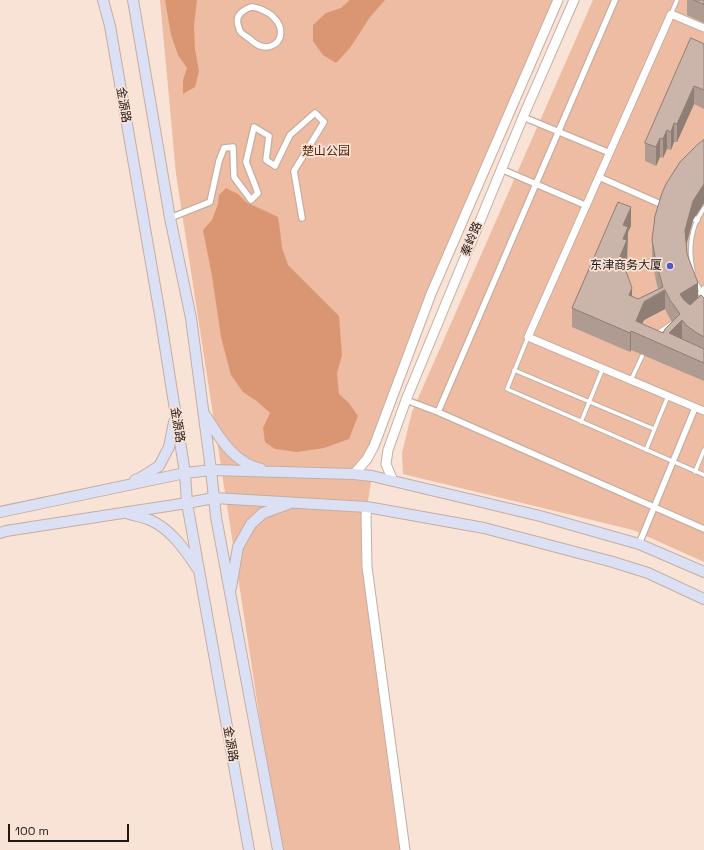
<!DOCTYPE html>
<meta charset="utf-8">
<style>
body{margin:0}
#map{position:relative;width:704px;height:850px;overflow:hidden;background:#f9e2d6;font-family:"Space Grotesk",sans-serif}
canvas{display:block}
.scale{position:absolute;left:8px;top:824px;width:121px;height:18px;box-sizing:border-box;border:2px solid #221915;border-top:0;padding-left:5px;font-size:12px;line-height:14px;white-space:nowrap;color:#221915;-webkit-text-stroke:3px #f9e2d6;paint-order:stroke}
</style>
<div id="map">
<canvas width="704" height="850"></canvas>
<div class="scale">100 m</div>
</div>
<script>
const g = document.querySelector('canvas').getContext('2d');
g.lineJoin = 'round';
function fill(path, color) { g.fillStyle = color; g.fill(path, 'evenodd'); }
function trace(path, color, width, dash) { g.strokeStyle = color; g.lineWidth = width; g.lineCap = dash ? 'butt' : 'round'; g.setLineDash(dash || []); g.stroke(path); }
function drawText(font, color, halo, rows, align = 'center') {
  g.font = font + ' "Space Grotesk","Noto Sans SC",sans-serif'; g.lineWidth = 3.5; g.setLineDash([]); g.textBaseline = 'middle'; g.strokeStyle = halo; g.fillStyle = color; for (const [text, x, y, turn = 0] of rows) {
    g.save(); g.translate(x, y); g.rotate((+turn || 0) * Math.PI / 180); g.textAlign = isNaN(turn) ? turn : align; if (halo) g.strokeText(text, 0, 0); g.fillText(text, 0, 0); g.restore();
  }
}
fill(new Path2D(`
 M160 0H558L431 294 374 446 354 474 372 476 367 507V567L405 850H280L176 174Z
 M593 0H704V562L633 530 403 474 402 453 412 412Z`), '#eebca2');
fill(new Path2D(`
 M165 0H197L194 25 195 49 199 71 195 87 183 94V80L187 68 178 55 171 35Z
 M350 0H385L370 17 350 48 336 63 323 55 313 41V25L326 13 341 8Z
 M226 188 238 194 246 202 278 217 280 230 282 248 288 265 339 316 342 355 337 373 339 394 349 403 358 416 349 439 324 448 297 452 275 449 265 442 263 428 270 413 258 402 243 392 231 375 221 337 212 276 203 230 212 220 218 204 219 195Z`), '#da9672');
const service = new Path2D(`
 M671 14 677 0
 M693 271C689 255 690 235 697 220 699 216 702 212 704 208
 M697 284 704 297
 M656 334 674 322
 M528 337 507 389 704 475
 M514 370 654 429
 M631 380 644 352
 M581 422 603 368
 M646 450 668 396
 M695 472 704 450`);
const pedestrian = new Path2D(`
 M251 7C258 7 271 13 275 19 282 26 283 38 275 44 272 46 269 47 266 47 260 47 254 43 250 39 247 37 242 34 240 31 239 29 239 27 238 25 235 15 243 10 251 7Z
 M523 117 610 153
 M501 169 587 206
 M599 177 665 206
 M688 215 697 220
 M170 218 210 202 219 161 224 148 233 147 234 177 251 200 258 193 246 162 254 127 269 136 266 160 275 166 290 135 315 113 324 122 294 171 302 218
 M701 293 704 289
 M406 400 438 412 704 529
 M438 412C497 275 557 138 615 0
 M639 544 695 408`);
const minor = new Path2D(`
 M704 28 671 14 528 337 704 411`);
const tertiary = new Path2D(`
 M354 474 367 459 374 446 431 294 558 0
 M393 481 386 464 388 450 406 400 523 117 574 0
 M367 507 366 516 367 567 405 850`);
const secondary = new Path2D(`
 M103 0 110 26 160 315 185 473 187 503 249 850
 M133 0 170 218 191 318 211 470 216 517 278 850
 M205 415C217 433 227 452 246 463 250 466 256 467 261 469
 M135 480 140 478 159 466 169 447 174 422
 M0 512 185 473 211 470 354 474 372 476 540 516 639 544 704 572
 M129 514C136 516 143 517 150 520 171 529 185 550 197 568
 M0 533 6 531 187 503 214 498 367 507 484 528 613 562 648 573 704 599
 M231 588 238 547 251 524 263 513 288 504`);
trace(service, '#c4aea2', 5.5);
trace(pedestrian, '#c4aea2', 8);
trace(minor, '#c4aea2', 9);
trace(tertiary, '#c4aea2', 11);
trace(secondary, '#c4aea2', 12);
trace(service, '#fff', 3.5);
trace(pedestrian, '#fff', 5.5);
trace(minor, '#fff', 7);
trace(tertiary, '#fff', 9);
trace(secondary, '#dce0f4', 10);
fill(new Path2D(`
 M687 0H704V23L687 15Z
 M704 44V109L694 104 677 142H674L671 150 667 149 663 158 660 157 656 166 645 161V143Z
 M704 140V203L693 220 686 246 687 254 698 297 704 298V381L631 350 630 352 572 327V308L631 226 628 232 627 259 623 269 632 297 638 299 658 289 656 281 652 258V240ZM665 309 670 319 672 322 663 333 642 324 644 320Z`), '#af9b91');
fill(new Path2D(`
 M694 86V104L677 142V124Z
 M674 123V142L671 150V132Z
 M667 130V149L663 158V139Z
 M660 138V157L656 166V147Z
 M704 184V203L693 220 685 249V230L693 201Z
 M631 207V226L628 232 627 259 616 285V266L623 225Z
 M698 283V302L680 313V294Z
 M632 288V307L629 295Z
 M665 290V309L644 320 638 334 636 321 644 302Z
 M682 320V339L672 349 669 333Z
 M631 331V350L630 352V333Z`), '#8e7e76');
const building = new Path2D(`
 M694 0H704V4Z
 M691 38 704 44V90L694 86 677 124 674 123 671 132 667 130 663 139 660 138 656 147 645 143Z
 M704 140V184L693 201 685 230 687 254 698 283 680 294 684 300 690 305 701 295 704 298V337L697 333 687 326 682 320 669 333 704 349V363L631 331 630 333 572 308 618 202 631 207 623 225 628 227 623 239 627 240 616 266 626 271 632 288 629 295 638 299 663 287 656 262 652 240 655 216 662 193 666 184 680 162 698 144ZM665 290 670 300 680 314 665 329 663 333 636 321 644 302Z`);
fill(building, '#cbb4a9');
trace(building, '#8e7e76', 1);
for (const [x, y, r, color] of [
 [670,266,4,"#5159d0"]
]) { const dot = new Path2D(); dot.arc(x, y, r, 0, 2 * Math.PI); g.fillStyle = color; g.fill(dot); trace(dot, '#f9e2d6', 1.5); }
drawText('12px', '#221915', '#f9e2d6', [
 ["金源路",123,105,80],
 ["秦岭路",472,239,-68],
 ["金源路",177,425,81],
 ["金源路",230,744,80]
]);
drawText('12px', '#502409', '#f9e2d6', [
 ["楚山公园",326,152]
]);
drawText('12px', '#221915', '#f9e2d6', [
 ["东津商务大厦",662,266]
], 'right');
</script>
